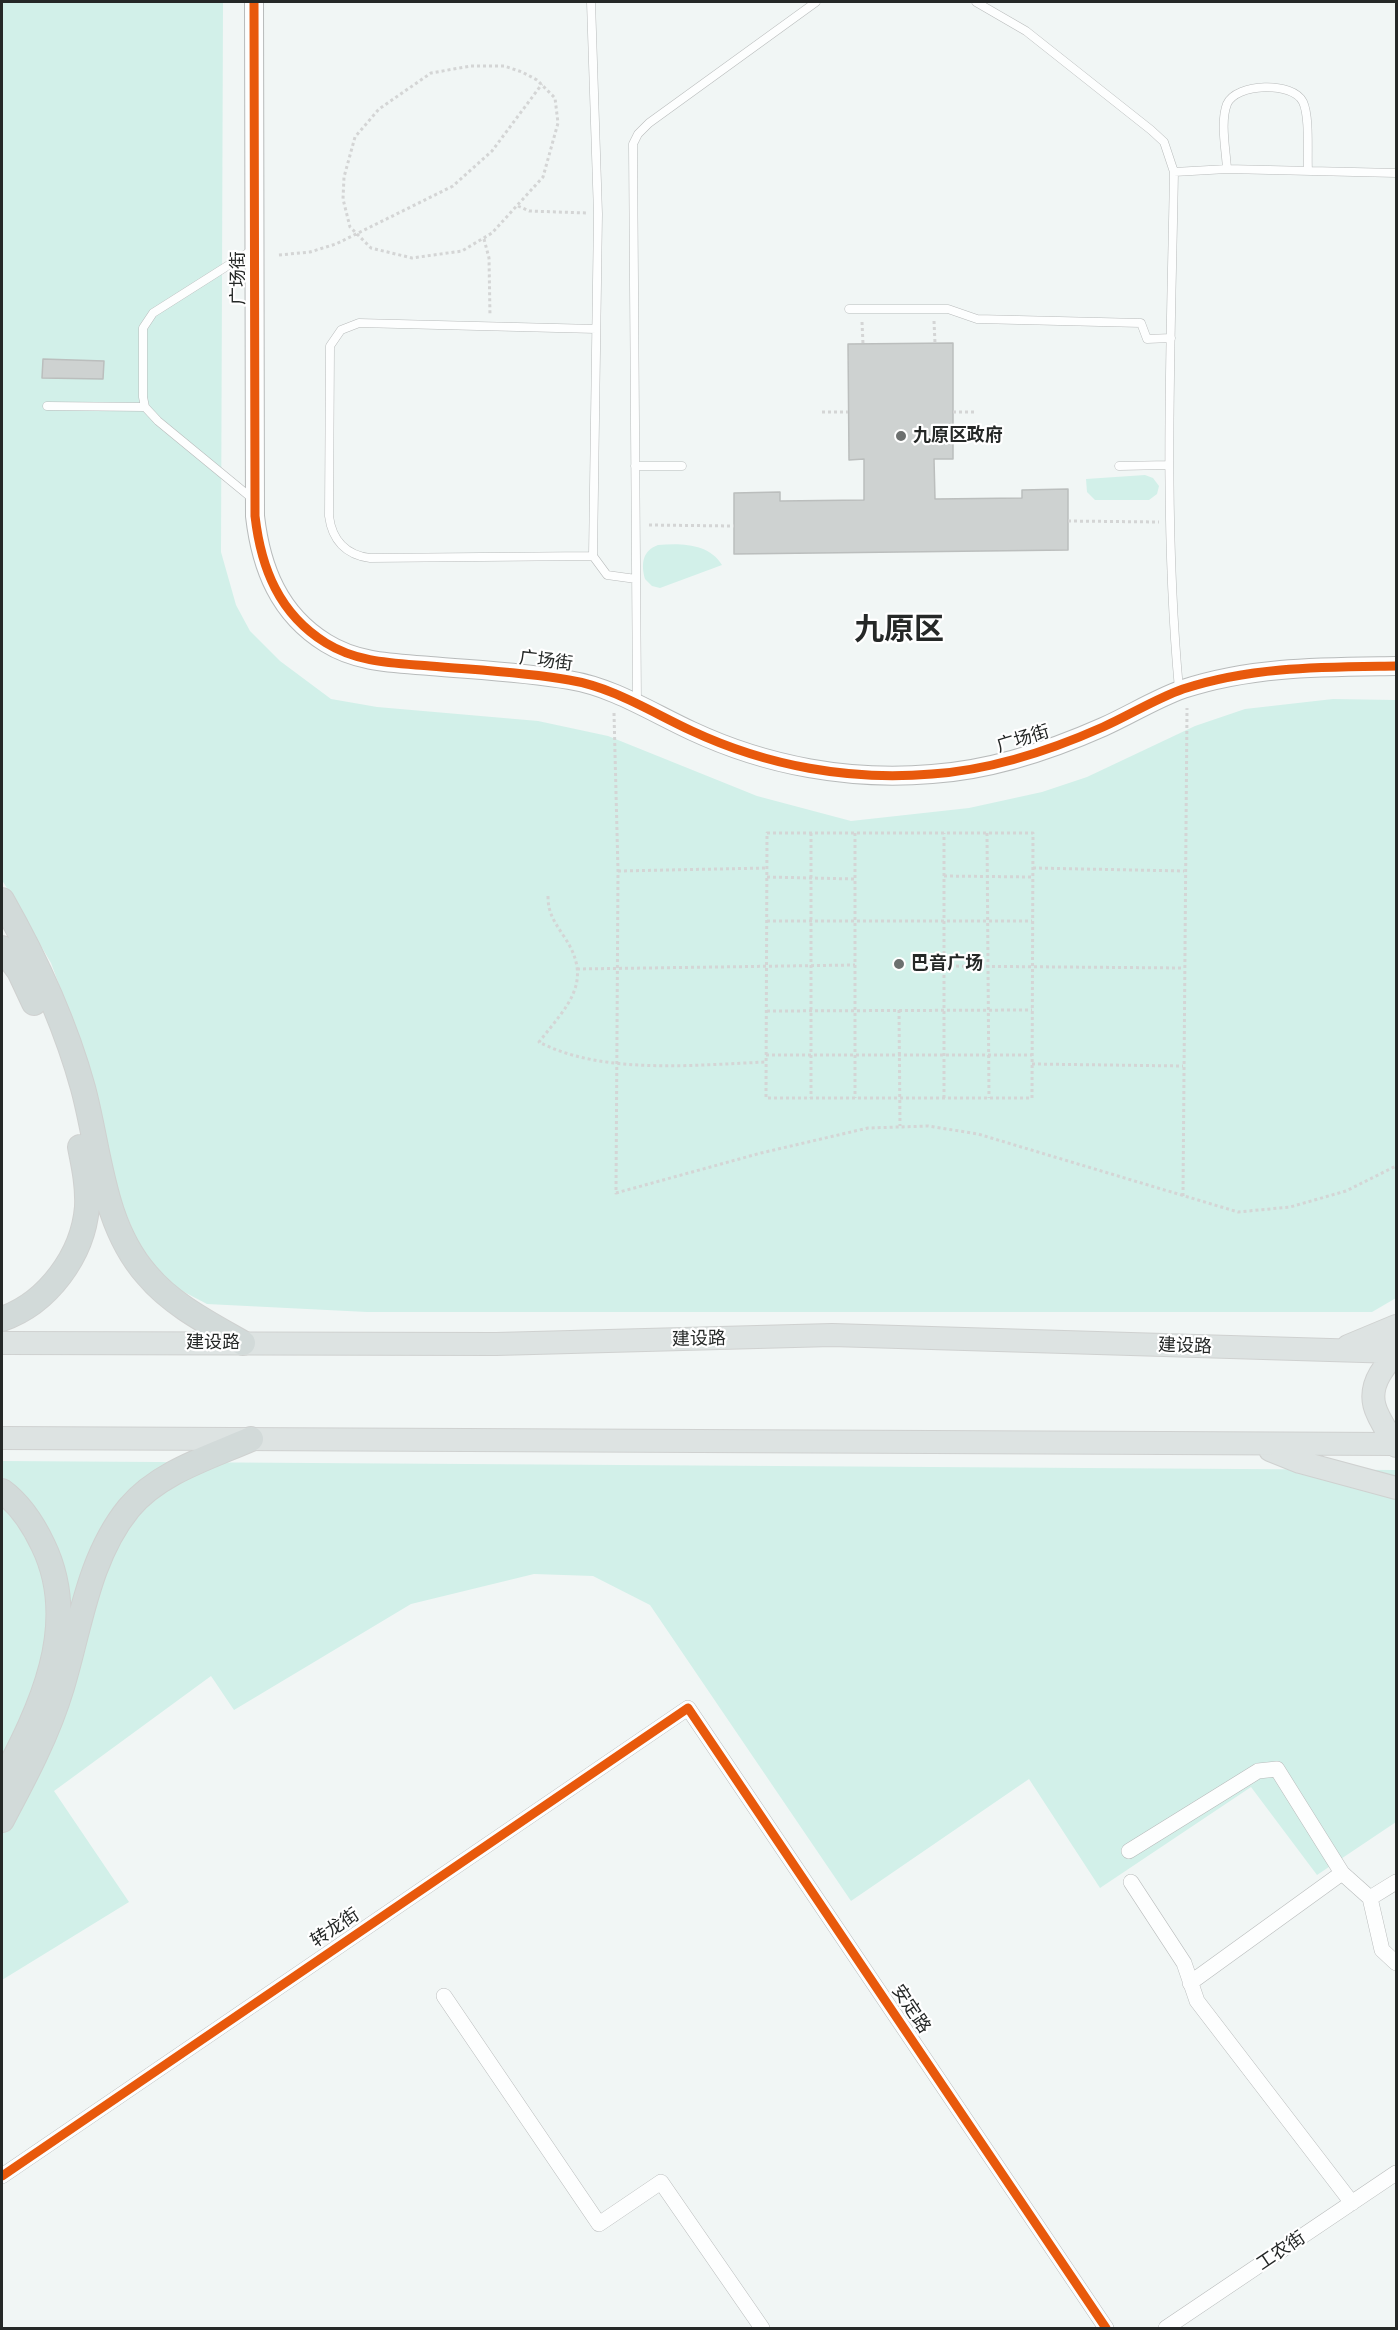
<!DOCTYPE html>
<meta charset="utf-8">
<style>
body{margin:0}
#map{position:relative;width:1398px;height:2330px;overflow:hidden;background:#f1f6f5;font-family:Raleway,sans-serif}
canvas{display:block}
.frame{position:absolute;inset:0;border:3px solid #252827;pointer-events:none}
</style>
<div id="map">
<canvas width="1398" height="2330"></canvas>
<div class="frame"></div>
</div>
<script>
const g = document.querySelector('canvas').getContext('2d');
g.lineJoin = 'round';
function fill(path, color) { g.fillStyle = color; g.fill(path, 'evenodd'); }
function trace(path, color, width, dash) { g.strokeStyle = color; g.lineWidth = width; g.lineCap = dash ? 'butt' : 'round'; g.setLineDash(dash || []); g.stroke(path); }
function drawText(font, color, halo, rows, align = 'center') {
  g.font = font + ' Raleway,"Noto Sans SC",sans-serif'; g.lineWidth = 4.5; g.setLineDash([]); g.textBaseline = 'middle'; g.strokeStyle = halo; g.fillStyle = color; for (const [text, x, y, turn = 0] of rows) {
    g.save(); g.translate(x, y); g.rotate((+turn || 0) * Math.PI / 180); g.textAlign = isNaN(turn) ? turn : align; if (halo) g.strokeText(text, 0, 0); g.fillText(text, 0, 0); g.restore();
  }
}
fill(new Path2D(`
 M2 2H223L221 552 236 605 250 631 280 661 331 699 377 707 538 721 608 736 757 796 851 821 969 808 1042 792 1087 777 1195 726 1245 709 1333 699 1396 700V1298L1372 1312H367L207 1304 167 1283 138 1242 120 1200 90 1069 51 963 2 880Z
 M1145 475 1153 478 1159 486 1157 494 1149 500H1095L1087 492 1086 479Z
 M658 545C680 543 709 543 722 565L660 588 652 586 645 579C641 564 642 551 658 545Z
 M2 1461 1396 1470V1822L1317 1875 1251 1787 1100 1888 1029 1779 851 1901 650 1605 593 1576 534 1574 411 1604 234 1710 211 1676 54 1791 129 1902 2 1980Z`), '#d2f0e9');
const building = new Path2D(`
 M953 343V459H934L935 499 1022 498V490L1068 489V550L734 554V493L780 492V501L864 500V459L849 460 848 344Z
 M43 359 104 361 103 379 42 378Z`);
fill(building, '#ced2d1');
trace(building, '#bbbebd', 1.5);
const service = new Path2D(`
 M591 2 598 214 593 556 607 575 636 579
 M976 2 1026 31 1151 130 1164 142 1174 172C1171 344 1163 517 1179 689
 M1227 169C1226 150 1220 122 1227 104 1236 83 1293 81 1303 102 1310 117 1307 153 1308 171
 M1174 172 1227 169 1396 173
 M254 249 153 313 143 328V397L145 407 158 421 254 500
 M849 309H948L977 319 1141 323 1147 339 1171 338
 M47 406 145 407
 M635 466H682
 M1119 466 1169 465
 M593 556 370 558C346 555 332 540 329 516L330 346 341 330 359 323 596 329
 M637 704 633 144 638 134 649 123 816 2`);
const minor = new Path2D(`
 M1129 1851 1258 1771 1277 1769 1342 1873 1370 1898 1382 1950 1396 1963
 M1131 1882 1184 1963 1197 2001 1352 2203
 M1370 1898 1396 1882
 M1190 1983 1342 1873
 M444 1996 599 2224 661 2182 762 2328
 M2 2176 688 1708 1106 2328
 M1166 2328 1396 2173`);
const tertiary = new Path2D(`
 M254 2 255 516C261 568 279 614 326 643 358 663 394 663 430 666 476 670 523 672 569 680 613 687 651 712 692 731 767 766 850 781 932 774 992 770 1049 751 1103 727 1130 715 1155 699 1183 689 1253 666 1324 667 1396 666`);
const primary = new Path2D(`
 M2 1343 496 1344 832 1335 1396 1352
 M1396 1345C1394 1356 1386 1364 1380 1374 1363 1403 1382 1421 1396 1446
 M1348 1346 1396 1326
 M2 1438 1396 1444
 M1270 1450 1300 1462 1396 1488`);
const trunk = new Path2D(`
 M2 900C35 958 65 1023 83 1088 100 1151 102 1224 147 1275 172 1305 210 1324 243 1343
 M2 948 19 971 34 1003
 M2 1319C48 1303 83 1255 87 1207 88 1186 84 1167 80 1147
 M2 1491C21 1505 33 1524 43 1545 82 1625 40 1710 2 1782
 M2 1820C25 1777 48 1734 62 1687 80 1628 88 1558 129 1508 159 1472 210 1457 251 1439`);
trace(service, '#b8bbbb', 9);
trace(minor, '#b8bbbb', 16);
trace(tertiary, '#b8bbbb', 20);
trace(primary, '#cfd1d0', 24);
trace(trunk, '#cfd1d0', 26);
trace(new Path2D(`
 M471 66H504L522 72 537 80 555 98 558 123 543 177 492 233 462 251 412 258 371 248 350 227 343 199 344 177 355 137 379 109 431 73Z
 M518 206 529 211 587 213
 M484 239 489 258 490 316
 M279 255 310 252 336 244 453 186 492 151 542 84
 M934 321 935 343
 M862 322 863 344
 M822 412H848
 M953 412H976
 M1068 521 1159 522
 M649 525 734 526
 M614 713 618 871 616 1193 761 1153 868 1128 928 1126 978 1134 1238 1212 1290 1207 1346 1191 1396 1166
 M767 833H1033L1032 1098H766Z
 M811 833V1098
 M855 833V1098
 M987 833 989 1098
 M1033 868 1184 871
 M618 871 767 868
 M944 876 1032 877
 M767 877 855 879
 M548 896C548 913 554 921 563 935 595 981 568 1005 539 1042 602 1075 695 1065 766 1062
 M767 921H1032
 M944 966 1182 968
 M577 969 855 965
 M899 1010 900 1126
 M767 1011 1032 1010
 M766 1055H1032
 M1032 1064 1183 1066
 M944 1098V833
 M1183 1196 1187 708`), '#d4d5d5', 3, [3, 3]);
trace(service, '#fdfefe', 8);
trace(minor, '#fdfefe', 15);
trace(tertiary, '#fdfefe', 18);
trace(primary, '#dde3e2', 22);
trace(trunk, '#d2dad9', 24);
trace(new Path2D(`
 M254 2 255 516C261 568 279 614 326 643 358 663 394 663 430 666 476 670 523 672 569 680 613 687 651 712 692 731 767 766 850 781 932 774 992 770 1049 751 1103 727 1130 715 1155 699 1183 689 1253 666 1324 667 1396 666
 M2 2176 688 1708 1106 2328`), '#e8590c', 9);
for (const [x, y, r, color] of [
 [901,436,6,"#6c706f"],
 [899,964,6,"#6c706f"]
]) { const dot = new Path2D(); dot.arc(x, y, r, 0, 2 * Math.PI); g.fillStyle = color; g.fill(dot); trace(dot, '#fff', 2); }
drawText('18px', '#252827', '#fff', [
 ["广场街",239,278,-90],
 ["广场街",546,661,7],
 ["广场街",1023,739,-17],
 ["建设路",699,1339,-1],
 ["建设路",213,1343],
 ["建设路",1185,1346,2],
 ["转龙街",335,1928,-34],
 ["安定路",911,2009,56],
 ["工农街",1281,2251,-34]
]);
drawText('bold 18px', '#252827', '#fff', [
 ["九原区政府",913,436],
 ["巴音广场",911,964]
], 'left');
drawText('bold 30px', '#252827', '#fff', [
 ["九原区",899,630]
]);
</script>
